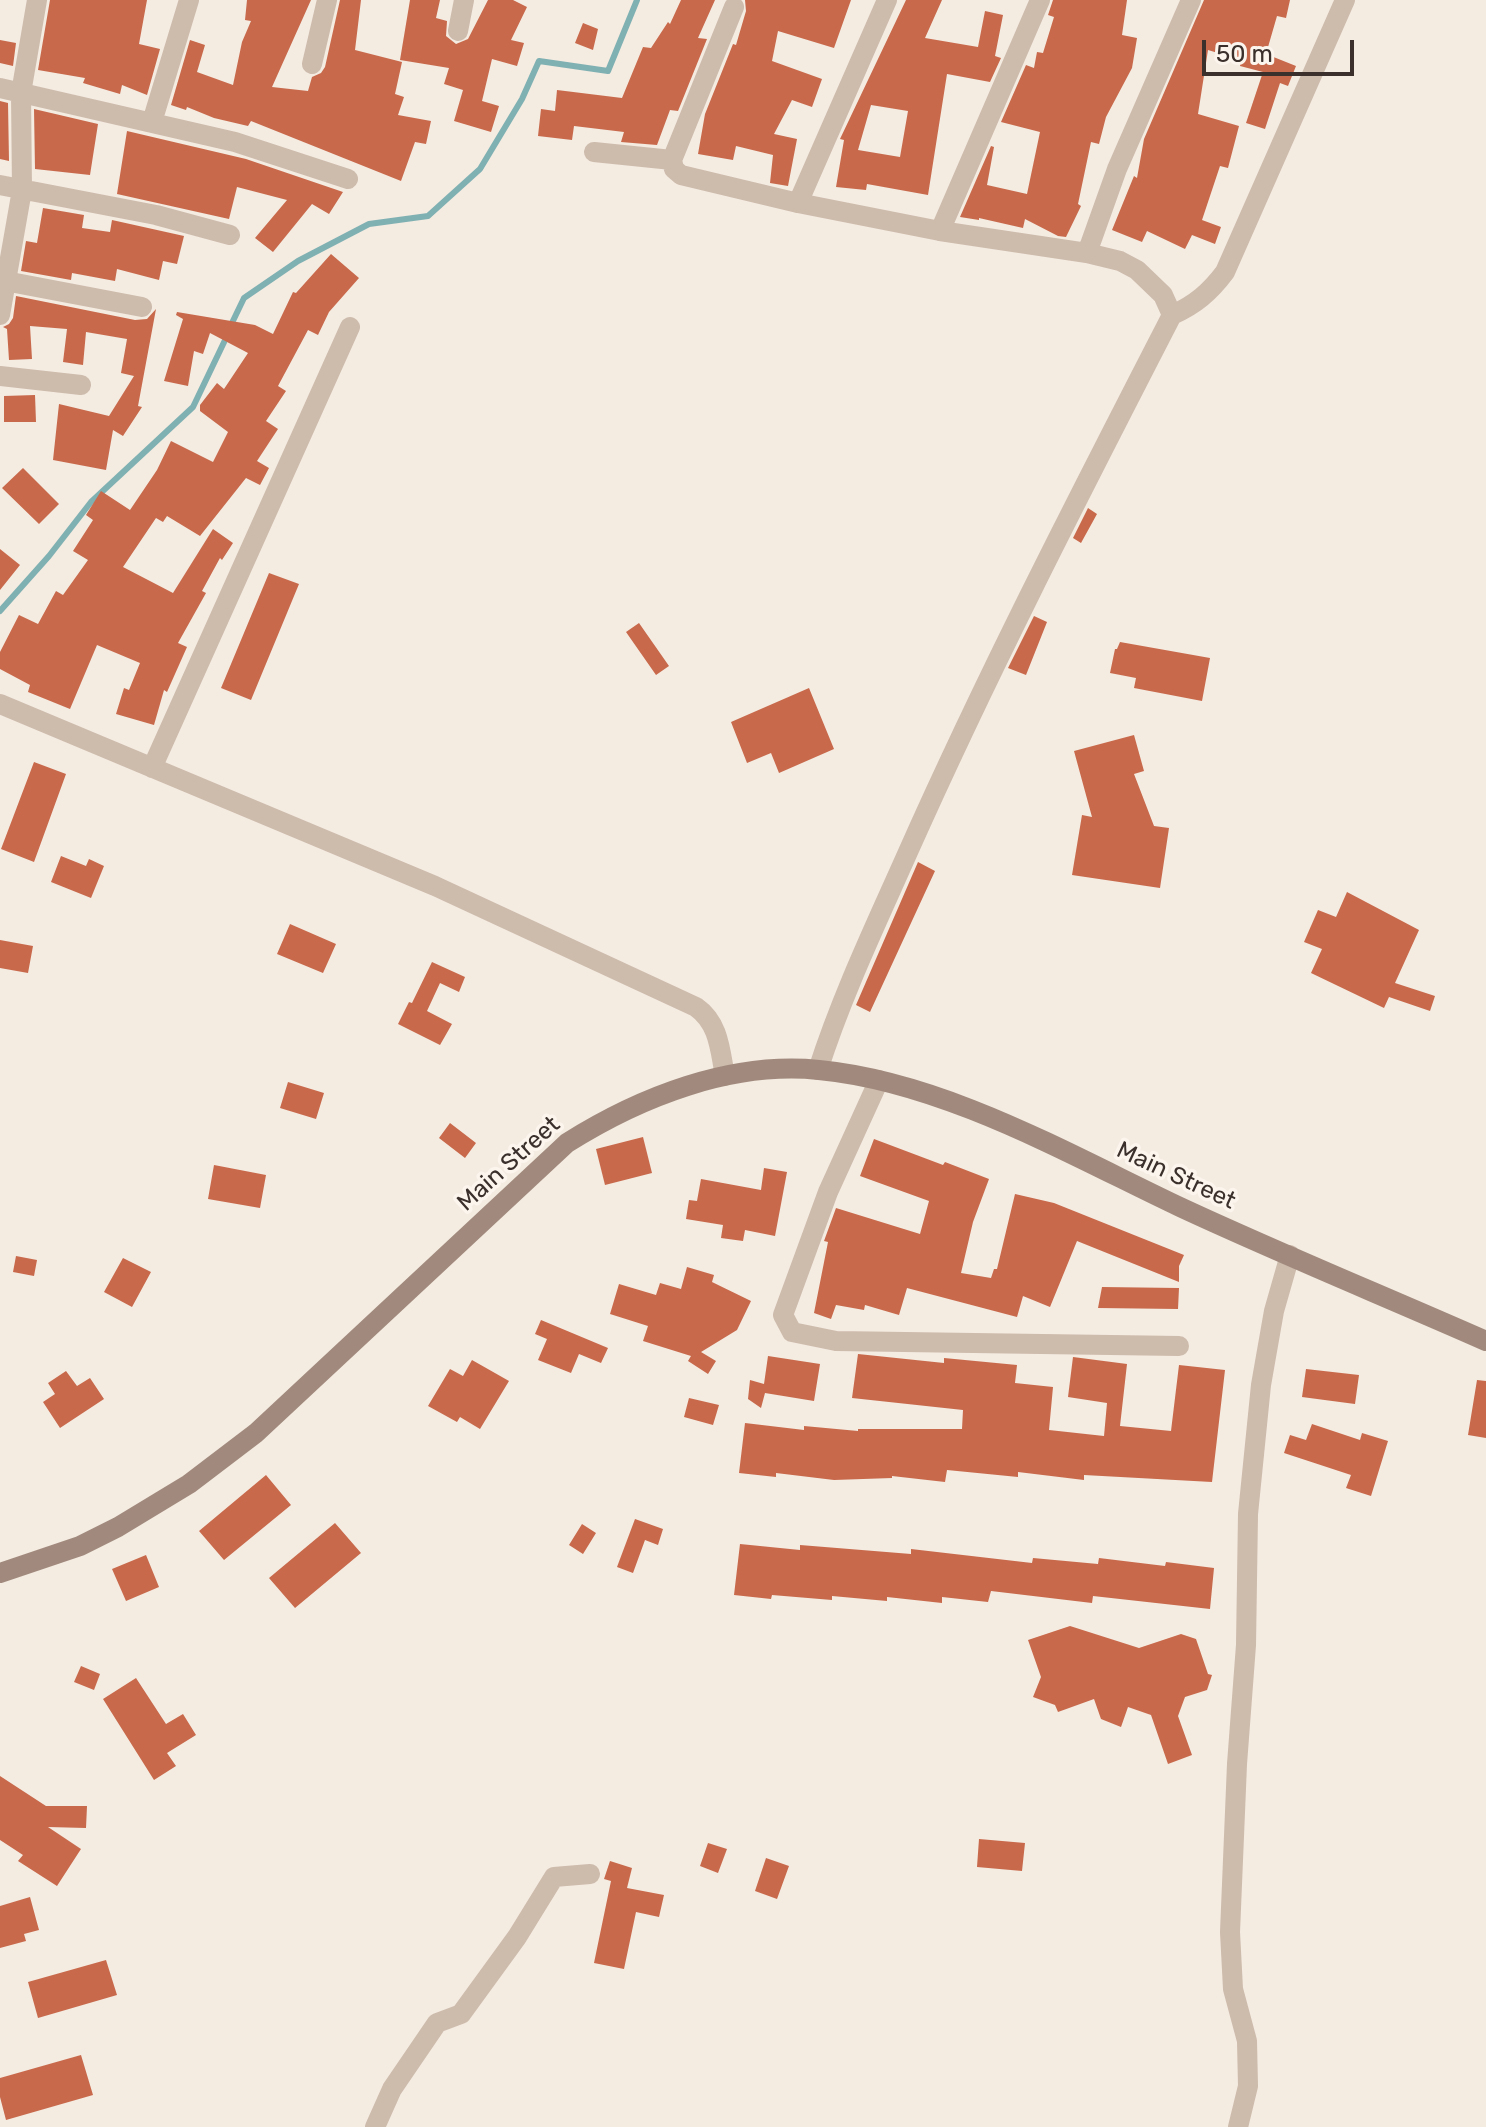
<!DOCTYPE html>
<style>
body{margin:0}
#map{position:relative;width:1486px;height:2127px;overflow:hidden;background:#f4ebe1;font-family:Rubik,sans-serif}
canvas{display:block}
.scale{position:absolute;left:1202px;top:40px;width:152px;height:36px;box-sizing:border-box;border:4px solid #3b302b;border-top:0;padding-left:10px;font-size:24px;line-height:28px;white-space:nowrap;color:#3b302b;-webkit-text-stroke:6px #fbf5ee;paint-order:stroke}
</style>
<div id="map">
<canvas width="1486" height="2127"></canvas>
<div class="scale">50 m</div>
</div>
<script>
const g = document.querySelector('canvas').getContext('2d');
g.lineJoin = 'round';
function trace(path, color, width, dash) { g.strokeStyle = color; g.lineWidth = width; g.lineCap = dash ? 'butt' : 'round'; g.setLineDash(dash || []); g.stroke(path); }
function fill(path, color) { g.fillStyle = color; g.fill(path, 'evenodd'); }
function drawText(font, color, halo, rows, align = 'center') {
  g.font = font + ' Rubik,sans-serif'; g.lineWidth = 7; g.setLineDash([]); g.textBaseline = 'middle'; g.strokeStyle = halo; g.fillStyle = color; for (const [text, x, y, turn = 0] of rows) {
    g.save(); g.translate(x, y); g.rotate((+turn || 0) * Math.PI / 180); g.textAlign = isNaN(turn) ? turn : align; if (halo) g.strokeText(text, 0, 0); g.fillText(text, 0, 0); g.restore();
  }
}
trace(new Path2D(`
 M231 325 244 298 298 261 369 224 428 216 480 169 522 99 539 61 608 71 637 0
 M0 611 49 556 91 502 193 407 227 336`), '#7fb0b2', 6);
fill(new Path2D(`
 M50 0H147L139 44 160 49 147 95 122 85 120 94 83 83 85 78 38 70Z
 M247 0H311L272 87 308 91 312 77 321 73 325 67 340 0H361L355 50 402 62 395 94 404 97 398 115 431 121 426 144 415 142 401 181 251 121 248 126 214 118 187 107 186 110 171 105 190 40 205 45 197 72 233 85 242 42 251 21 245 20Z
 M410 0H440L436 18 447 21 446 36 456 44 468 39 488 0H513L527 7 511 40 524 43 517 66 492 59 482 101 499 106 491 132 454 121 463 90 444 84 449 68 400 60Z
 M681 0H715L698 38 707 39 678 111 670 110 657 145 621 142 624 132 574 126 572 140 538 136 541 109 555 111 557 90 622 98 643 47 651 48 668 22 670 24Z
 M745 0H851L834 48 778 31 772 61 822 79 812 107 792 100 774 134 797 139 788 186 770 183 773 155 736 146 733 160 698 154 705 114 733 44 736 45 746 11Z
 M906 0H942L925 38 978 47 985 11 1003 15 995 56 1001 58 990 82 947 74 928 195 867 184 866 190 836 187 844 140 840 139ZM871 105 908 111 900 157 858 150Z
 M1053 0H1127L1122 35 1137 38 1132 68 1106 117 1099 144 1091 142 1078 204 1081 206 1066 237 1058 236 1025 219 1023 228 979 218V220L960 217 991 146 994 147 987 185 1027 194 1040 132 1001 122 1026 65 1034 68 1037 52 1043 53 1054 17 1048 15Z
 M1204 0H1290L1286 18 1277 16 1266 54 1296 66 1288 86 1280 83 1265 129 1246 123 1263 72 1240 66 1241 60 1208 50 1198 114 1239 126 1228 168 1220 166 1202 220 1221 227 1215 244 1192 235 1185 249 1147 231 1142 242 1112 230 1134 176 1137 178 1144 139Z
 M583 23 598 29 593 50 575 43Z
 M0 40 16 43 13 66 0 63Z
 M0 101 8 103 9 161 0 159Z
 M34 109 98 124 90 175 35 169Z
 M127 131 246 159 343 192 329 214 312 204 273 252 255 238 287 200 237 187 229 219 117 194Z
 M43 208 84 215 82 228 110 232 112 220 184 236 177 264 163 261 159 280 117 269 115 281 72 273 71 280 21 271 26 241 37 243Z
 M331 254 359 278 329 312 318 335 308 330 278 386 286 391 266 421 278 429 257 461 269 468 260 485 246 478 200 536 167 516 163 522 156 518 123 567 173 593 213 529 233 543 222 560 220 558 202 591 206 593 178 643 187 647 167 692 164 690 154 725 116 714 124 688 129 690 140 663 97 645 70 709 28 692 30 685 0 669V652L19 615 38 624 56 591 63 595 88 560 73 551 93 520 86 515 101 491 130 510 157 470 171 441 213 462 228 432 200 411V405L217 383 224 389 248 353 210 333 203 354 194 351 188 386 164 381 183 319 176 315 177 312 255 325 273 334 293 292 296 293Z
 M16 296 135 320 147 319 156 309 138 406 142 407 123 436 113 430 106 470 53 460 59 404 109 416 134 376 121 373 127 339 86 332 83 365 63 362 67 329 30 326 32 359 9 360 7 329 3 327 9 324 13 318Z
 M35 395 36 422H4V396Z
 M23 468 59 504 39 524 2 488Z
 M1088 508 1097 514 1081 543 1073 538Z
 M0 549 20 565 0 590Z
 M269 573 299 584 251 700 221 688Z
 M1034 616 1047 622 1026 675 1008 668Z
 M639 623 669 666 656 675 626 632Z
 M1120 642 1210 658 1202 701 1134 688 1136 678 1110 673 1115 649H1117Z
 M809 688 834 749 779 773 771 753 747 763 731 722Z
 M1134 735 1144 771 1134 774 1154 826 1169 828 1160 888 1072 875 1082 815 1092 817 1074 751Z
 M34 762 66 774 34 862 1 849Z
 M61 856 86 866 89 859 104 866 91 898 51 882Z
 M918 862 935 871 870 1012 856 1005Z
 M1347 892 1419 930 1395 983 1435 996 1430 1011 1389 997 1384 1008 1311 973 1322 949 1304 942 1318 910 1336 917Z
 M290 924 336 944 323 973 277 954Z
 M0 940 33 946 28 973 0 968Z
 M432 962 465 977 459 992 440 983 427 1011 452 1024 440 1045 398 1024 409 1002 412 1003Z
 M288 1082 324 1093 316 1119 280 1108Z
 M450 1123 476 1143 465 1158 439 1138Z
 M643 1137 652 1173 605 1185 596 1149Z
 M874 1139 943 1165 945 1162 989 1179 973 1222 961 1273 991 1278 994 1269H997L1015 1194 1054 1203 1184 1255 1179 1266V1282L1077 1241 1050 1307 1023 1296 1017 1317 907 1288 899 1315 865 1305 864 1310 836 1305 831 1319 814 1313 828 1242 824 1241 836 1208 920 1234 929 1201 860 1176Z
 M214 1165 266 1175 260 1208 208 1199Z
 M764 1168 787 1172 775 1236 745 1230 743 1241 721 1238 723 1225 686 1219 689 1200 697 1201 701 1179 761 1190Z
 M16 1256 37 1260 34 1276 13 1272Z
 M123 1258 151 1272 132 1307 104 1292Z
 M687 1267 714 1275 712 1282 751 1301 737 1330 701 1352 716 1361 708 1374 688 1361 691 1356 643 1341 648 1326 610 1314 619 1284 656 1295 660 1283 681 1289Z
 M1102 1287 1179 1288 1178 1309 1098 1308Z
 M541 1320 608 1348 601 1363 579 1354 571 1373 538 1360 547 1339 535 1334Z
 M858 1354 944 1363V1358L1017 1365 1015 1383 1053 1387 1049 1430 1104 1436 1107 1403 1068 1397 1073 1357 1127 1364 1120 1426 1171 1431 1179 1365 1225 1370 1212 1482 1084 1475V1480L1018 1472V1477L947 1470 945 1482 892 1476V1478L834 1480 776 1473V1477L739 1473 745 1423 804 1430V1426L858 1431V1429H962L963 1410 852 1398Z
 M768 1356 820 1364 814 1401 765 1393 761 1408 748 1399 750 1380 764 1384Z
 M472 1360 509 1381 480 1429 460 1417 457 1422 428 1406 450 1369 463 1376Z
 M1306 1369 1359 1375 1355 1404 1302 1397Z
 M66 1371 77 1386 90 1378 104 1399 60 1428 43 1402 55 1394 48 1383Z
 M1477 1380 1486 1381V1438L1468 1435Z
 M689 1398 719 1405 713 1425 684 1417Z
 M1312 1424 1360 1440 1362 1433 1388 1441 1371 1496 1346 1488 1351 1475 1284 1453 1290 1435 1306 1440Z
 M266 1475 291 1505 224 1560 199 1531Z
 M635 1519 663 1529 658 1545 645 1540 633 1573 617 1567Z
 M335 1523 361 1553 295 1608 269 1578Z
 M582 1524 596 1533 583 1554 569 1545Z
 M740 1544 800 1550V1545L911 1554V1549L1032 1563 1033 1558 1098 1564 1099 1558 1165 1566 1166 1562 1214 1568 1210 1609 1093 1596 1092 1603 991 1591 988 1602 942 1597V1603L887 1597V1601L832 1596V1600L772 1595 771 1599 734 1595Z
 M146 1555 159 1587 126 1601 112 1569Z
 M1070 1626 1139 1648 1181 1634 1196 1639 1208 1674 1212 1675 1207 1690 1185 1697 1178 1716 1192 1755 1168 1764 1151 1715 1128 1707 1121 1727 1101 1719 1094 1699 1058 1712 1055 1705 1033 1697 1041 1677 1028 1640Z
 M81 1666 100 1674 94 1690 74 1682Z
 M136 1678 166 1724 183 1714 196 1735 167 1753 176 1766 154 1780 103 1699Z
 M0 1776 46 1806H87L86 1828 48 1827 81 1849 57 1886 18 1861 23 1855 0 1840Z
 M979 1839 1025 1843 1022 1871 977 1867Z
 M708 1843 727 1849 718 1873 700 1866Z
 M766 1858 789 1866 777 1899 755 1891Z
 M610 1861 632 1868 627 1888 664 1895 659 1917 636 1912 624 1969 594 1963 611 1881 604 1879Z
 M30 1897 39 1930 24 1934 26 1941 0 1948V1906Z
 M106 1960 117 1995 38 2018 28 1982Z
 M81 2055 93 2095 6 2120 0 2097V2078Z`), '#c8694b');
trace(new Path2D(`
 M734 7 672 160 674 169 681 175 798 203 940 231 1087 253 1120 261 1137 270 1163 295 1172 315
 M458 31 464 0
 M312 64 327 0
 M0 88 235 142 348 179
 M152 122 189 0
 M594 152 672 160
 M0 185 156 215 230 235
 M798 203 887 0
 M940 231 1040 0
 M1087 253 1117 169 1191 0
 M0 280 142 307
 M0 315 22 190 21 93 37 0
 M0 376 81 385
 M0 704 435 886 696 1007C719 1023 720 1050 725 1076
 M152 768 350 327
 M818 1070C842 995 876 924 908 852 989 670 1081 492 1172 315 1195 305 1210 292 1225 272L1345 0
 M879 1080 828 1192 783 1315 792 1332 836 1341 1179 1346
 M375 2127 392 2089 437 2023 461 2014 517 1937 554 1877 590 1874
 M1238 2127 1248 2086 1247 2041 1233 1989 1230 1932 1237 1764 1246 1645 1248 1514 1261 1385 1274 1311 1290 1255`), '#cdbbac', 20);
trace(new Path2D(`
 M0 1573 80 1546 118 1527 189 1484 256 1433 567 1143C640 1097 731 1061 819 1070 944 1082 1068 1154 1180 1207 1281 1254 1384 1296 1486 1341`), '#a18a7d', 20);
drawText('24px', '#3b302b', '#fbf5ee', [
 ["Main Street",509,1164,-42],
 ["Main Street",1176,1176,25]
]);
</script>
